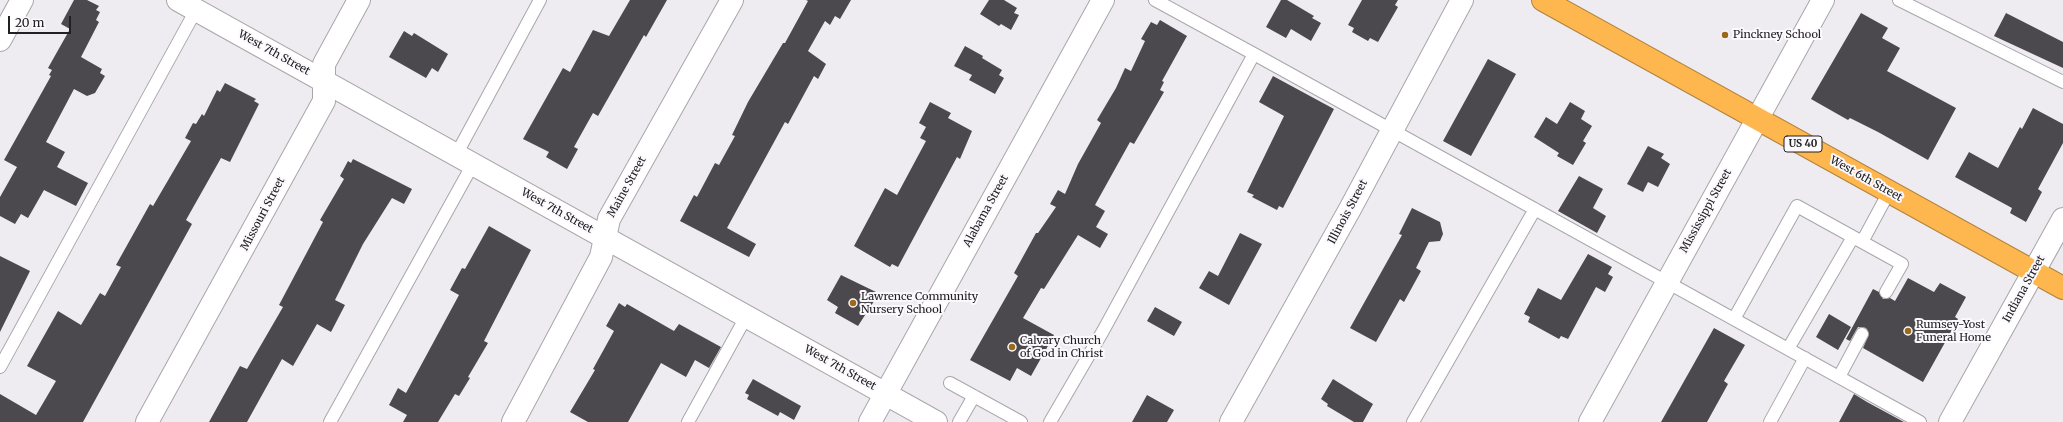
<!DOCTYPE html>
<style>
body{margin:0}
#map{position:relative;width:2063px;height:422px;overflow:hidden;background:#eeecf0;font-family:Merriweather,serif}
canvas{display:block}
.scale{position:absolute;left:8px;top:16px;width:63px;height:18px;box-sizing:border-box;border:2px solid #212022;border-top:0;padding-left:5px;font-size:12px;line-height:14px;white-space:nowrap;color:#212022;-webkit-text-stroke:3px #fbf9fe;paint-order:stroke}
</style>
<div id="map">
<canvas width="2063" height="422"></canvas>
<div class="scale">20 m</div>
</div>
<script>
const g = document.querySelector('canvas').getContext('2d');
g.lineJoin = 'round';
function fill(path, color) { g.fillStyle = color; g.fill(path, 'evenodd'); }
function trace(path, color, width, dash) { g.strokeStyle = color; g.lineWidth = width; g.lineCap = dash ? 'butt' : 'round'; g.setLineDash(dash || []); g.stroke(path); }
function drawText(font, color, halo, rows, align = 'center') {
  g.font = font + ' Merriweather,serif'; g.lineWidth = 4; g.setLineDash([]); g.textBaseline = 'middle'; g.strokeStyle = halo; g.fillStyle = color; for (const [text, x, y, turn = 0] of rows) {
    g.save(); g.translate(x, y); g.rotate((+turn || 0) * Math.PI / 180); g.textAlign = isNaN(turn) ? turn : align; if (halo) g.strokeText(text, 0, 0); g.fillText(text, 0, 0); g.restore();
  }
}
fill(new Path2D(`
 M74 0H87L99 6 96 10 100 12 96 20 99 22 81 57 102 69 100 73 105 76 95 93 87 96 74 89 46 142 65 152 57 167 88 183 76 206 44 190 28 218 21 214 15 224 0 216V197L17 167 4 160 51 76 49 75 52 70 48 68 70 29 61 24Z
 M630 0H667L646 37 644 35 598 116 593 113 574 147 578 149 567 169 546 157 549 152 523 139 563 68 570 72 593 30 609 36Z
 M806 0H851L840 19 835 16 830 25 825 21 808 51 826 64 818 79 814 76 788 124 785 122 727 228 756 244 749 257 680 221 694 195 697 197 715 163 719 165 735 136 732 135 748 102 783 43H785L808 1Z
 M989 0H1004L1017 8 1014 13 1019 15 1011 30 1001 24 999 26 980 14Z
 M1281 0H1287L1314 16 1312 18 1321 23 1311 41 1291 29 1286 38 1266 27Z
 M1362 0H1398L1395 5 1398 7 1378 42 1370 38 1368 41 1352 32 1354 28 1348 25Z
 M1861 13 1888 28 1882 38 1900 48 1887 71 1956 108 1928 160 1878 132 1850 118 1848 120 1811 99Z
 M2006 13 2063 42V68L1994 36Z
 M1160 20 1187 36 1162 81 1164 82 1160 90 1164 92 1134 144 1130 142 1095 205 1105 211 1096 227 1108 234 1100 248 1078 235 1044 289 1041 288 1023 318 1054 335 1031 376 1017 368 1010 381 970 360 1018 276 1014 273 1036 233H1038L1056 207 1050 204 1058 190 1065 194 1078 164 1101 123 1097 120 1116 88 1125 68 1131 71 1145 41 1141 39 1151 22 1157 25Z
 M404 31 412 36 414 33 448 54 438 72 432 68 426 78 389 57Z
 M965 46 983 56 982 58 1002 70 999 75 1004 78 995 94 969 80 972 75 954 66Z
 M1488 59 1516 74 1471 156 1443 141Z
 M1273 76 1334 109 1283 208 1279 206 1277 210 1252 197 1254 195 1247 192 1284 116 1259 102Z
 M225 83 256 99 254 101 259 104 230 162 221 158 186 220 192 224 83 422H0V394L36 415 56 381 27 366 58 311 81 325 100 293 105 296 121 267 116 265 140 222 150 204 153 206 191 141 185 138 193 123 196 124 202 114 204 116 217 90 220 92Z
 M930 102 951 113 948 118 972 131 960 159 957 157 898 267 892 264 890 267 854 246 885 188 897 195 926 141 920 138 926 127 919 123Z
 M1570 102 1585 111 1581 119 1592 126 1583 141 1586 143 1573 165 1557 156 1559 153 1534 137 1546 117 1557 124Z
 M2033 108 2063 124V143L2038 189 2042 192 2026 222 2010 213 2012 208 1955 177 1969 152 1998 168 2020 127 2022 129Z
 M1648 146 1664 154 1661 158 1670 164 1658 187 1648 182 1643 192 1627 184Z
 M353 159 412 189 404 204 392 198 363 244 335 300 345 305 331 332 317 324 293 366 282 359 247 422H209L240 366 247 369 283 307 279 305 323 222 320 220 344 179 340 176 348 161 351 163Z
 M1579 176 1603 189 1593 208 1606 216 1597 233 1558 211Z
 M1412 208 1440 222 1443 234 1440 241 1429 242 1416 268 1421 271 1404 302 1400 299 1376 342 1350 328 1402 235 1399 234Z
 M489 226 531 250 484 341 488 343 468 377 470 378 459 396 455 394 438 422H403L407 415 389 405 398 388 406 393 459 295 450 290 462 268 465 269Z
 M1240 233 1262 244 1229 305 1199 288 1209 271 1218 276Z
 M1588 254 1612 267 1608 274 1613 277 1605 292 1596 287 1568 339 1561 336 1559 339 1528 322 1530 317 1524 314 1538 288 1561 300Z
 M0 256 30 271 0 332Z
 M841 275 876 292 878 295 858 326 835 313 838 307 827 300Z
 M1908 278 1934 292 1940 283 1966 297 1955 317 1958 319 1923 382 1863 348 1869 334 1866 328 1858 327 1850 341 1846 339 1873 289 1879 292 1883 299 1890 298 1895 301Z
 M619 303 625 307 627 304 674 331 679 324 721 347 709 368 695 360 686 377 661 363 628 422H588L570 412 595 370 593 369 614 331 606 326Z
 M1155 307 1182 322 1174 336 1147 321Z
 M1829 314 1851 327 1838 350 1816 337Z
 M1714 328 1745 345 1724 381 1728 384 1707 422H1661Z
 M753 379 801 406 794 420 780 412 778 416 747 399 749 395 745 393Z
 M1333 379 1373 404 1363 422H1354L1327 406 1328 404 1321 399Z
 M1854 394 1867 402 1904 422H1839Z
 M1147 395 1174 410 1167 422H1132Z`), '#4b494d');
const lane = new Path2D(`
 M1155 0 1254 54
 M1899 0 2063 82
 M456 155 540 0
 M1862 242 1889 192
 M1734 319 1797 206 1902 264 1886 292
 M1788 349 1853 237
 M0 367 196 10
 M1839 377 1862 334
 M950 383 1021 422
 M330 422 473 164
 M688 422 746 317
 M959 422 974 396
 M1050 422 1103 331 1254 54 1920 422
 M1413 422 1535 209
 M1770 422 1805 358`);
const street = new Path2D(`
 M178 0 936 422
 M0 40 22 0
 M147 422 324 101V64L359 0
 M870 422 1103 0
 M1231 422 1350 209 1462 0
 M1590 422 1823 0
 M1950 422 2063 219`);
const secondary = new Path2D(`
 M513 422 601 257 609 219 732 0`);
const highway = new Path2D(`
 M1543 0 2063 288`);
trace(lane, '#a8a6ab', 14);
trace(street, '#a8a6ab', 24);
trace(secondary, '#a8a6ab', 24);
trace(highway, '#b1823f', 24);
trace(lane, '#fff', 12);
trace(street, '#fff', 22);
trace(secondary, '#fff', 22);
trace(highway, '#feb64e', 22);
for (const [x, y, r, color] of [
 [1725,35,4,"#9a691c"],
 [853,303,4,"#9a691c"],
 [1908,331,4,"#9a691c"],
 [1012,347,4,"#9a691c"]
]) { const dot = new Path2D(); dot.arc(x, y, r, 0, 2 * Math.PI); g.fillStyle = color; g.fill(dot); trace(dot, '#fbf9fe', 1.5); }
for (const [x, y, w] of [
 [1803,144,38]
]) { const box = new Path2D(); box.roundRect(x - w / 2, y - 8, w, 16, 3); g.fillStyle = '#fbf9fe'; g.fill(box); trace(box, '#212022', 1); }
drawText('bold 10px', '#212022', null, [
 ["US 40",1803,144]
]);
drawText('11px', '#212022', '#fbf9fe', [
 ["Pinckney School",1733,35],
 ["Lawrence Community",861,297],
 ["Nursery School",861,310],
 ["Rumsey-Yost",1916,325],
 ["Funeral Home",1916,338],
 ["Calvary Church",1020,341],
 ["of God in Christ",1020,354]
], 'left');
drawText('11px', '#212022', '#fbf9fe', [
 ["West 7th Street",274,53,29],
 ["West 6th Street",1866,179,29],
 ["Maine Street",627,187,-61],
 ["West 7th Street",557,211,29],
 ["Alabama Street",986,211,-61],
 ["Mississippi Street",1706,211,-61],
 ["Illinois Street",1348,212,-62],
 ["Missouri Street",263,214,-62],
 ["Indiana Street",2024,289,-61],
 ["West 7th Street",840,368,29]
]);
</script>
